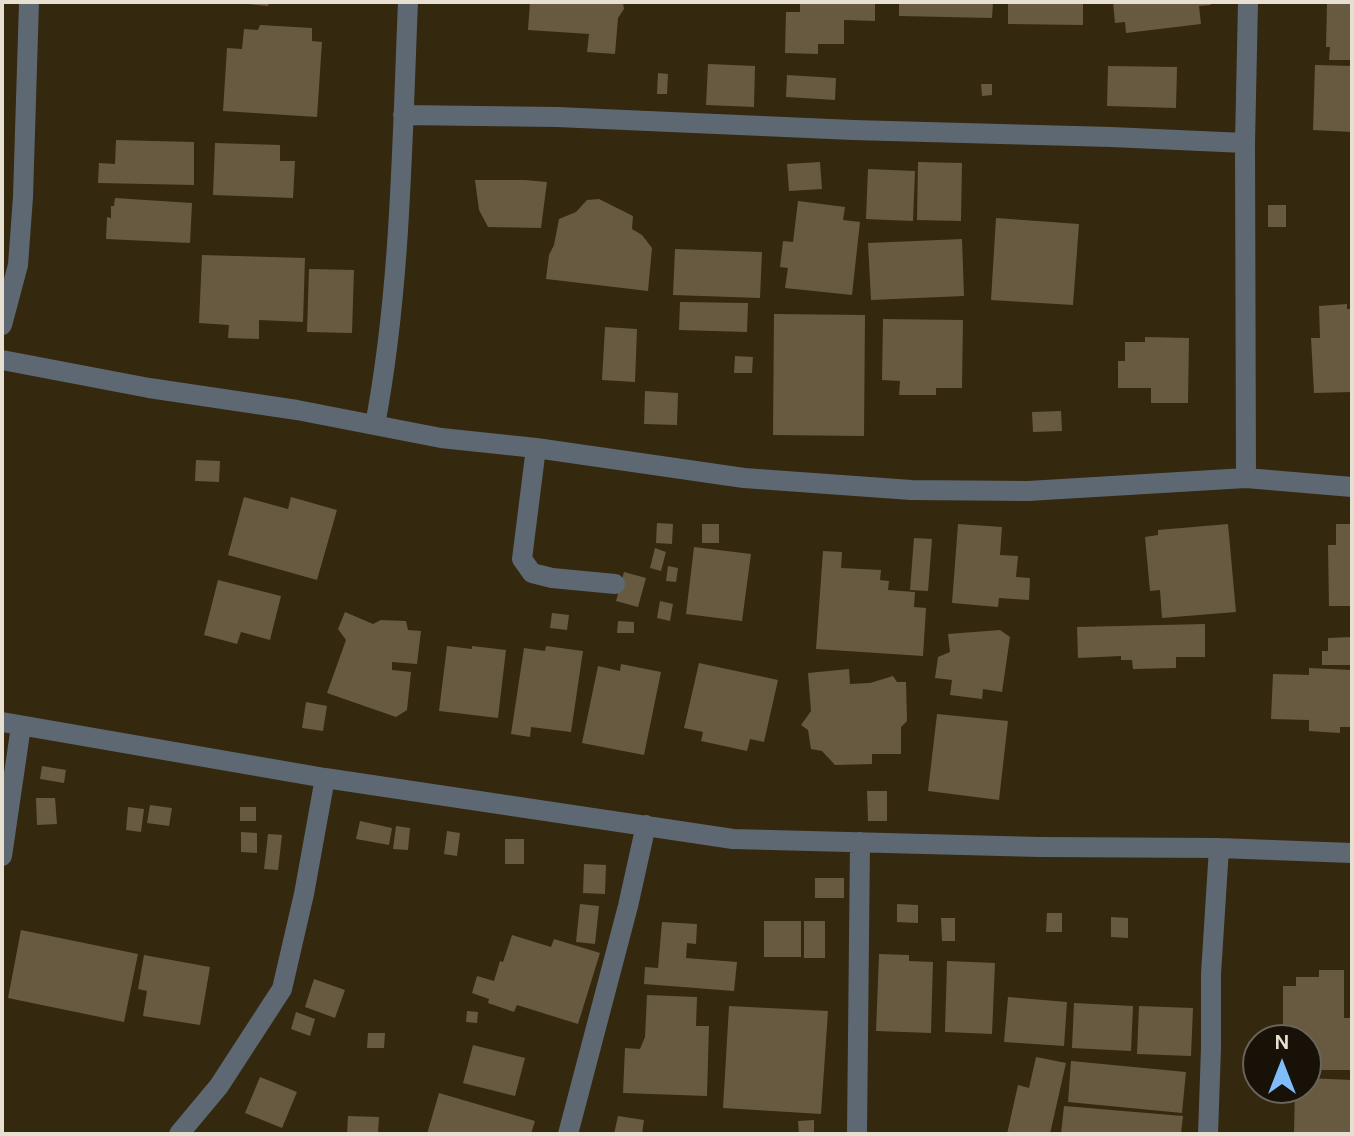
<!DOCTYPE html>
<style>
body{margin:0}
#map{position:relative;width:1354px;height:1136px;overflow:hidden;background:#34280f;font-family:Karla,sans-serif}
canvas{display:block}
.frame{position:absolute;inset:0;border:4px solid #e7e0d1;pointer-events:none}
.north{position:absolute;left:1242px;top:1024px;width:80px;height:80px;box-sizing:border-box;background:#171107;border:2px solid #6a6458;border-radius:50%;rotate:0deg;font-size:22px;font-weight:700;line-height:32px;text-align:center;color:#e7e0d1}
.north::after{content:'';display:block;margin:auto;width:28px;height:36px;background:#7fbdfa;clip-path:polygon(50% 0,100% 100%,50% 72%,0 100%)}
</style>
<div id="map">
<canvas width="1354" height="1136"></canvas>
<div class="frame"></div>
<div class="north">N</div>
</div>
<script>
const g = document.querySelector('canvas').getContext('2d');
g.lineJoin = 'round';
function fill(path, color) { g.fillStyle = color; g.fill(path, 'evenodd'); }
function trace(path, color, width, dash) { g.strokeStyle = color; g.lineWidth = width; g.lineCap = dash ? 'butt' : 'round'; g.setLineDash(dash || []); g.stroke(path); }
fill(new Path2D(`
 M247 2H269L268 6 247 4Z
 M530 2H623L624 9 618 18 615 54 587 52 589 34 528 30Z
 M800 2H875V21L844 20V44H818V54L785 53 786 12H800Z
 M899 2H993L992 18 899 16Z
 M1008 2H1083V25L1008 24Z
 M1113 2H1210L1211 5 1199 6 1201 24 1126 33 1125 22 1115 23Z
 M1327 2H1352V60H1329L1330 47H1326Z
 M260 25 312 28V41L322 42 317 117 223 111 227 48 242 49 244 29 258 30Z
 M708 64 755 66 754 107 706 105Z
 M1315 65 1352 66V132L1313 130Z
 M1108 66 1177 67 1176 108 1107 106Z
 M658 73 668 74 667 94H657Z
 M787 75 836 78 835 100 786 97Z
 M981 84H992V95L982 96Z
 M116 140 194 142V185L98 183 99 163 115 164Z
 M215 143 280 145V161H295L293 198 213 195Z
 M820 162 822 189 789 191 787 164Z
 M918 162 962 163 961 221 917 220Z
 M868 169 915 171 913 221 866 219Z
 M475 180H525L547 182 541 228 488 227 479 210Z
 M115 198 192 203 190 243 106 239 107 217 111 218V206H114Z
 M599 199 633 216 632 229 642 235 652 248 648 291 546 279 549 255 554 245 559 219 576 212 587 200Z
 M798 201 845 207 843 220 860 222 852 295 785 288 788 268 780 267 783 241 793 242Z
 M1268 205H1286V227H1268Z
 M996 218 1079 224 1073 305 991 300Z
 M962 239 964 296 871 300 868 243Z
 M675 249 762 252 760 298 673 295Z
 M202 255 305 258 303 322 259 320V339L228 338 229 325 199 323Z
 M309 269 354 270 352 333 307 332Z
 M680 302 748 303 747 332 679 330Z
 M1347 304V309H1352V392L1314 393 1311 338H1320L1319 306Z
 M774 314 865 315 864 436 773 435Z
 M883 319 963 320 962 388H936V395H899L900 381 882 380Z
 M605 327 637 329 635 382 602 380Z
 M1145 337 1189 338 1188 403H1151V388H1118V361H1125V342H1145Z
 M735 356 753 357 752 373H734Z
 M645 391 678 393 677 425 644 424Z
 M1061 411 1062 431 1033 432 1032 412Z
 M196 460 220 461 219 482 195 481Z
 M244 497 288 509 291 497 337 510 317 580 228 555Z
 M657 523 673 524 672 544 656 543Z
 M702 524H719V543H702Z
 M958 524 1002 527 1000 555 1018 556 1016 577 1030 578 1029 600 999 598 998 607 952 603Z
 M1228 524 1236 612 1162 618 1160 590 1150 591 1145 537 1158 535V530Z
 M1336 524H1352V606H1329L1328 545H1336Z
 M914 538 932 539 928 591 910 590Z
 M694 547 751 554 742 621 686 614Z
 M655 548 666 552 661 571 650 568Z
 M823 551 842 552 841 568 881 570 880 580 889 581 888 590 915 592 914 607 926 608 923 656 816 649Z
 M668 566 678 568 676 582 666 581Z
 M624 572 646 578 638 607 616 601Z
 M218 580 281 596 270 640 241 632 237 644 204 635Z
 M660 601 673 604 670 621 657 618Z
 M345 612 373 624 381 620 406 621 408 630 421 631 417 664 392 662V670L411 672 407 710 396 717 327 693 346 640 338 629Z
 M552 613 569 615 567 630 550 628Z
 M618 621 634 622V633H617Z
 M1205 624V657H1176V668L1133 669 1132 660H1121V656L1078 658 1077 627Z
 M1000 630 1010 637 1002 692 983 689 982 699 950 695 952 680 935 678 938 657 950 652 948 634Z
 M1352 637V665H1322V651H1328V638Z
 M447 646 472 649V646L506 650 498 718 439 711Z
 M546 646 583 651 571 732 531 727 530 737 511 734 524 648 545 651Z
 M699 663 778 680 764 742 750 739 747 751 701 741 703 732 684 728Z
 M621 664 661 672 644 755 582 743 598 666 620 671Z
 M1309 668 1352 670V727H1340V733L1309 731V720L1271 719 1273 674 1309 675Z
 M849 669 850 684 870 683 893 676 897 682H906L907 721 901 727V754H872V764L835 765 822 751 811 749 808 730 801 725 811 711 808 673Z
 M306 702 327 706 323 731 302 728Z
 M937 714 1008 721 999 800 928 791Z
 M42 766 66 770 64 783 40 779Z
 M867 791H887V821H868Z
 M36 798H55L57 824 37 825Z
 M150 805 172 808 169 826 147 823Z
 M128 807 144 809 141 832 126 830Z
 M240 807H256V821H240Z
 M360 821 392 828 389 845 356 839Z
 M396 826 410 828 408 850 393 849Z
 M447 831 460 833 457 856 444 854Z
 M241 832 257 833V853L241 852Z
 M268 834 282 835 278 870 264 869Z
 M505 839H524V864H505Z
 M584 864 606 865 605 894 583 893Z
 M815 878H844V898H815Z
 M580 904 599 906 595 944 576 942Z
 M897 904 918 905V923L897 922Z
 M1047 913H1062V932H1046Z
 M1111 917 1128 918V938L1111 937Z
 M941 918H955V941H942Z
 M764 921H801V957H764Z
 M804 921H825V958H804Z
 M662 922 697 924 696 944 687 943 686 958 737 962 734 991 644 984 645 967 658 968Z
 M21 930 138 954 124 1022 8 998Z
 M512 935 551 947 554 939 600 953 578 1024 517 1005 514 1012 488 1003 489 999 472 993 477 976 494 981 500 961 503 962Z
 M879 954 909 955V961L933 962 931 1033 876 1031Z
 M144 955 210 967 200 1025 143 1016 147 991 138 989Z
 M947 961 995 963 992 1034 945 1032Z
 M1319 970H1344V1018H1352V1070H1306V1040H1296V1029H1283V986H1296V977H1319Z
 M314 979 345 990 335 1018 305 1007Z
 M647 995 697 997 696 1026H709L707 1096 623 1093 625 1048 640 1049 645 1037Z
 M1008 997 1067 1002 1064 1046 1004 1042Z
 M1074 1003 1133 1006 1131 1051 1072 1048Z
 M729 1006 828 1011 821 1114 723 1108Z
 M1139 1006 1193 1008 1191 1056 1137 1054Z
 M467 1011 478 1012 477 1023 466 1022Z
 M296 1012 315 1019 310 1036 291 1029Z
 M368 1033H385L384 1048H367Z
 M473 1045 525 1058 515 1096 463 1083Z
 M1036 1057 1066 1063 1050 1134H1007L1018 1085 1029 1088Z
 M1071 1061 1186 1072 1182 1113 1068 1102Z
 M260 1077 297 1092 282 1128 245 1113Z
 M1306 1078 1352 1080V1134L1294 1133 1295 1088H1306Z
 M439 1093 535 1121 531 1134H427Z
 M1064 1106 1183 1116 1181 1134H1061Z
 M348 1116 379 1117 378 1134H347Z
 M618 1116 644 1120 642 1134H614Z
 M814 1120V1134H799L798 1121Z`), '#675a40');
trace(new Path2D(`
 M403 115 557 117 853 130 1111 137 1245 143
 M2 325 18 265 23 197 29 2
 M2 360 149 388 297 410 441 438 536 448 744 478 911 490 1028 491 1246 478 1352 487
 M375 425C401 288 402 142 408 2
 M536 448 522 559 532 573 552 578 615 584
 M1246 478 1245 143 1248 2
 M2 722 325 778 733 839 1039 847 1219 848 1352 853
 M2 856 21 726
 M179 1134 219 1086 282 989 304 894 325 778
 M568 1134 628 906 646 825
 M857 1134 860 842
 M1208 1134 1211 1048V974L1219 848`), '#5e6872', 20);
</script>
